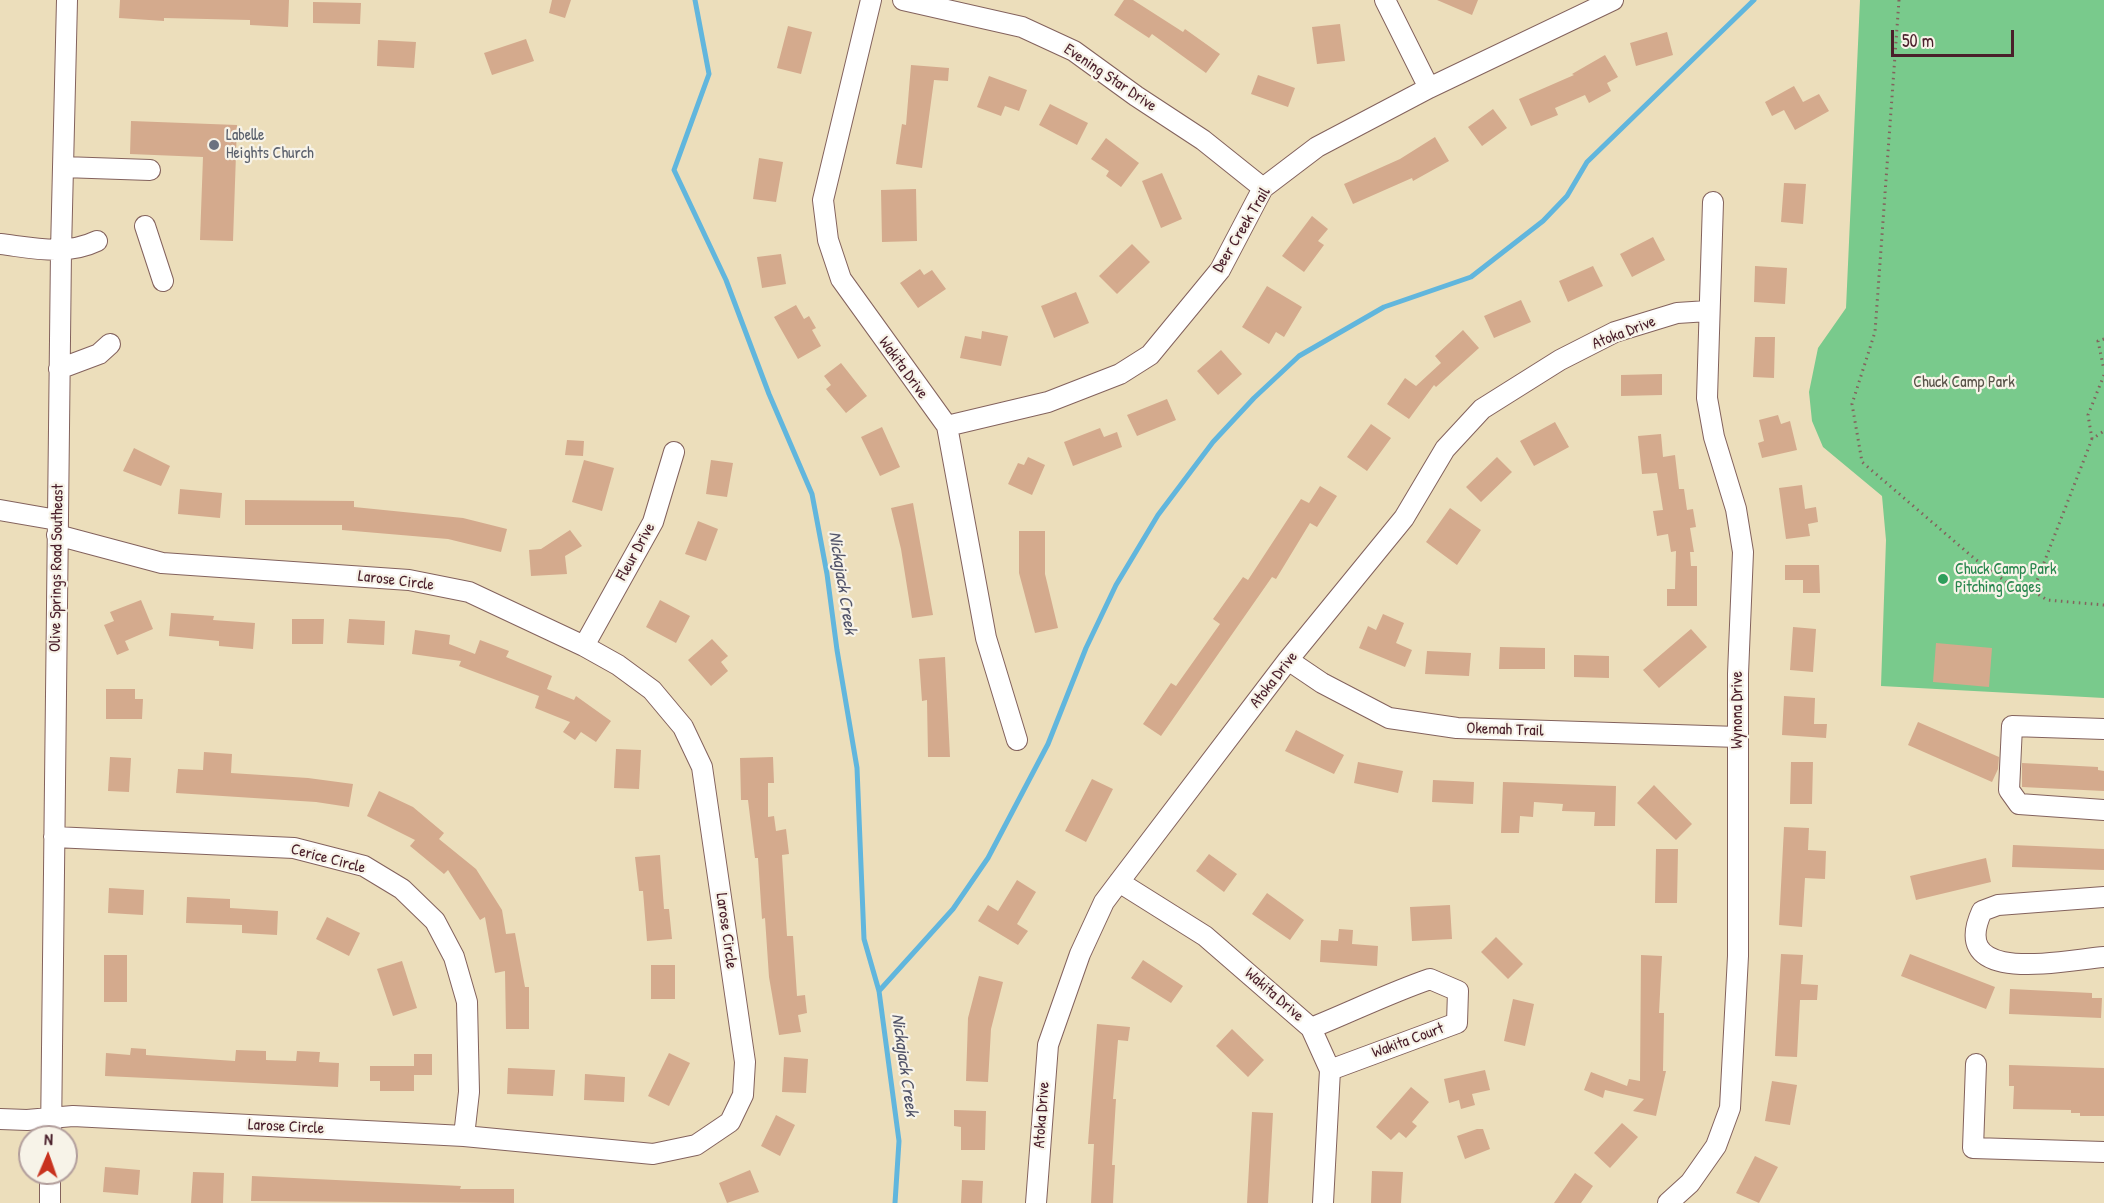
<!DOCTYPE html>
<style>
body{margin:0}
#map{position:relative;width:2104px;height:1203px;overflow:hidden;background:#ecdebb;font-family:"Patrick Hand",sans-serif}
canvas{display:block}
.north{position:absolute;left:18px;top:1125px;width:60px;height:60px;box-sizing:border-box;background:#f7f3e8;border:2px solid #b29e9c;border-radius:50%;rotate:2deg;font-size:16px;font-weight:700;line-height:24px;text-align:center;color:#4a1f2b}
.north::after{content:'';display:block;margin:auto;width:21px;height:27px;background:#c8321e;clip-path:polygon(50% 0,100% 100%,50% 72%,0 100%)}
.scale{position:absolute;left:1891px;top:30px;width:123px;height:27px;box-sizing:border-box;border:3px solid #4a1f2b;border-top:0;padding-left:8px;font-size:18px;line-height:21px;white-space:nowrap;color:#4a1f2b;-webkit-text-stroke:4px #f7f3e8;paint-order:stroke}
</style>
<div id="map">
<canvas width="2104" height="1203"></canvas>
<div class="north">N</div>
<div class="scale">50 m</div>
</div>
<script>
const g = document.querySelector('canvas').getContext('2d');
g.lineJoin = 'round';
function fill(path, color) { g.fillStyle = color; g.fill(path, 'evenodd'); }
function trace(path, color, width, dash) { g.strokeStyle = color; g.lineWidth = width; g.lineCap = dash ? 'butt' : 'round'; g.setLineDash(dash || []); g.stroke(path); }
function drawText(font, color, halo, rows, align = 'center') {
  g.font = font + ' "Patrick Hand",sans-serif'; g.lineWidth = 4.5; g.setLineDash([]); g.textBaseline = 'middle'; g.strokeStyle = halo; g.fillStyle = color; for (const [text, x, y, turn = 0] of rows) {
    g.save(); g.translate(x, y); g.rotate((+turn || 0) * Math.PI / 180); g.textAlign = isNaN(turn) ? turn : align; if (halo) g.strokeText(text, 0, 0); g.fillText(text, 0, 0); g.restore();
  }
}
fill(new Path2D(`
 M1860 0H2104V698L1881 686 1886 540 1882 496 1823 447 1812 421 1809 392 1818 348 1846 308Z`), '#79ca8c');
trace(new Path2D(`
 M695 0 709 74 674 170 726 280 769 394 812 494 827 574 837 650 857 768 864 939 879 991 899 1141 895 1203
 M879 991 953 909 988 858 1048 744 1086 648 1116 585 1158 515 1213 442 1254 398 1299 356 1384 307 1471 277 1543 221 1567 196 1587 162 1754 0`), '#61b6dd', 5);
fill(new Path2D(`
 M120 0H289L288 27 250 25V20L164 18V21L119 18Z
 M552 0H571L565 18 549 13Z
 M1124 0H1133L1183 32 1185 29 1220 54 1206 73 1152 34 1149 38 1114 15Z
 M1437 0H1478L1472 15Z
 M313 2 361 3 360 24 313 23Z
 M1340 24 1345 61 1317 64 1312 27Z
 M788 26 812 32 801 74 777 68Z
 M1667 32 1673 55 1636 66 1630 43Z
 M526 39 534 61 492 75 484 53Z
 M378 40 416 42 414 68 377 66Z
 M1605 55 1618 77 1607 83 1611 91 1589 103 1585 95 1555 108 1558 115 1531 126 1519 99 1574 75 1572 74Z
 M911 65 949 68 948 81 934 80 922 168 896 164 902 124 906 125Z
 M1258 75 1295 88 1288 107 1251 94Z
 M989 76 1027 90 1019 111 1005 106 1001 116 977 107Z
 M1794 86 1803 102 1819 94 1829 111 1795 130 1784 110 1772 116 1765 102Z
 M1050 104 1088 123 1077 145 1039 125Z
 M1493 109 1507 128 1482 146 1468 127Z
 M131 121 237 125 233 241 200 240 203 157 130 154Z
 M1435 137 1449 161 1413 181 1412 178 1353 204 1344 184 1400 159Z
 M1106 138 1139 163 1121 187 1106 176 1109 171 1091 159Z
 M759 158 783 162 776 202 753 199Z
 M1162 173 1182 219 1161 228 1142 181Z
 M1784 183 1806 184 1803 224 1781 222Z
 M916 189 917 241 882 242 881 190Z
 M1312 216 1328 229 1318 241 1324 245 1304 272 1282 256Z
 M1653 237 1665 260 1632 277 1620 254Z
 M1132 244 1150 262 1117 294 1099 276Z
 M781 254 786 284 762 288 757 257Z
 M1593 266 1603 286 1568 302 1559 281Z
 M1755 266 1787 268 1785 304 1754 302Z
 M920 269 924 275 932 270 946 289 918 308 900 283Z
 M1267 286 1302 307 1284 337 1276 332 1269 344 1242 327Z
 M1076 292 1089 323 1054 338 1041 306Z
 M1521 300 1531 322 1494 338 1484 316Z
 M796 305 804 319 809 316 816 328 812 330 821 346 798 359 774 317Z
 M1463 330 1479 348 1436 387 1434 385 1409 419 1387 404 1405 378 1416 386 1441 363 1435 356Z
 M982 331 1008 336 1001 366 960 358 965 336 981 339Z
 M1755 337H1775L1774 378 1753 377Z
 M1221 350 1242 374 1218 395 1197 371Z
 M841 363 867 396 846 413 826 389 831 385 824 376Z
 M1662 374V395L1621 396V375Z
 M1167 399 1176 420 1137 436 1127 415Z
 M1778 415 1781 424 1790 421 1797 450 1762 458 1758 443 1764 441 1759 420Z
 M1555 422 1569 447 1534 466 1520 441Z
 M1371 424 1391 438 1367 471 1347 457Z
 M882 427 900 467 880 476 861 437Z
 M1100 428 1104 437 1117 432 1122 447 1073 466 1064 442Z
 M1661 434 1663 457 1675 455 1679 489H1684L1687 510 1693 509 1696 527 1690 528 1694 552H1690L1691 566H1697V606H1667V589H1675L1676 551 1671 552 1668 534 1657 536 1653 511 1663 510 1657 473 1642 474 1638 436Z
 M567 440 584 441 583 456 565 455Z
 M134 448 170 466 161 486 123 471Z
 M1028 457 1045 465 1032 495 1008 484 1018 463 1024 465Z
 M1497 457 1512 472 1481 502 1466 487Z
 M584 460 614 468 602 511 572 502Z
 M711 460 733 463 727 497 706 494Z
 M1802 485 1805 509 1816 507 1818 522 1808 524 1810 536 1786 539 1779 488Z
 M1320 486 1337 496 1317 527 1310 523 1276 579 1272 577 1161 736 1143 724 1171 683 1176 686 1220 624 1213 619 1243 577 1248 580 1301 499 1309 503Z
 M180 489 222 493 220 518 178 514Z
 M245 500 354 501V507L463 518 507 529 501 552 448 539 342 530V525H245Z
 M913 503 933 615 912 618 901 549 891 508Z
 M1450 508 1481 530 1457 565 1426 542Z
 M698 521 718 529 706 561 685 554Z
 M570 530 582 546 565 556 567 574 531 576 529 550 541 549Z
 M1019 531H1045V574L1058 628 1035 633 1019 573Z
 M1785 565H1819L1820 593H1803V580H1785Z
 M141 600 153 629 125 641 129 650 117 655 104 625 114 621 110 612Z
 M660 600 690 616 676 643 646 627Z
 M171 613 214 616 213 620 255 623 253 649 219 646V641L169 636Z
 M1383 614 1404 623 1396 643 1412 650 1405 667 1359 648 1368 626 1376 630Z
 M292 619H324L323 644H292Z
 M349 619 385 621 384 645 347 643Z
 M1793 627 1816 629 1813 672 1790 670Z
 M1691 629 1707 647 1659 688 1643 670Z
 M415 630 450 635 449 644 475 654 480 640 509 651 506 657 552 676 547 689 574 700 576 696 611 721 596 742 581 732 575 740 563 732 570 722 535 708 539 696 459 666 461 661 412 654Z
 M712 639 728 656 721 662 728 671 711 686 688 660Z
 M1936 643 1992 648 1989 687 1933 682Z
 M1500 647 1545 648V669H1499Z
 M1427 651 1471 653 1469 676 1425 674Z
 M1574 655 1609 656V678L1574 677Z
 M945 657 950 757H928L927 700 922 701 919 659Z
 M106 689H135V699H143L142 719H106Z
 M1784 696 1815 698 1814 724H1827L1826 738 1782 735Z
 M1918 722 1999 757 1998 769 1992 782 1908 745Z
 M1296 730 1344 755 1334 774 1285 751Z
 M616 749 641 750 639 789 614 788Z
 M204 752 232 754 231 773 308 778 353 784 349 807 316 802 176 793 178 769 203 770Z
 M110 757 131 758 129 792 108 791Z
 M773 757 774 783H768V817L774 816 776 831 786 829 789 854 782 855 787 936H793L797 996 805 995 807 1013 798 1015 801 1032 779 1035 769 977 765 918 762 919 758 858H755L748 800H741L740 758Z
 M1358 762 1403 771 1398 793 1354 783Z
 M1791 762H1813L1812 804H1790Z
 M2022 763 2098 767V770L2104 771V791L2022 787Z
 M1092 779 1113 789 1086 842 1065 831Z
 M1433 780 1474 782 1473 804 1432 802Z
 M1503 782 1616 786 1615 826H1594L1595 812 1562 811 1563 804 1534 802 1533 817 1520 816 1519 833H1501Z
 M1654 785 1692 824 1676 840 1637 803Z
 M379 791 413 807 444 833 439 839 476 869 502 910 506 934 515 933 525 987H529V1029H506L505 971 495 973 485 917 480 920 448 870 444 874 410 846 415 840 367 816Z
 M1784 827 1809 828 1808 850 1826 851 1825 879 1805 878 1802 927 1779 925Z
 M2013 845 2104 849V870L2012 867Z
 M1656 849H1678L1677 903H1655Z
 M1209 854 1237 874 1224 892 1196 871Z
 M660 855 664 909H669L672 939 647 941 643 891H639L635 857Z
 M1986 858 1991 882 1916 900 1910 876Z
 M1017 880 1036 892 1017 924 1028 931 1018 945 978 921 988 905 998 911Z
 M109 888 144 890 143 915 108 913Z
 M1267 893 1304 920 1290 940 1252 914Z
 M187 897 230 899V908L278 911 277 935 242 933V925L186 923Z
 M1450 905 1452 939 1412 941 1410 907Z
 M327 917 360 933 349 956 316 939Z
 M1339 929 1353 930 1352 944 1378 946 1377 966 1320 962 1321 940 1338 941Z
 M1496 937 1523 964 1508 979 1481 952Z
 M1781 954 1803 955 1801 984 1818 985 1817 1000H1800L1797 1057 1775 1056Z
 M1910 954 1995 987 1986 1009 1901 976Z
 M104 955H127V1002H104Z
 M1641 955 1662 956 1659 1013H1664L1663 1071H1666L1656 1116 1633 1111 1644 1099 1605 1090 1603 1098 1584 1090 1591 1072 1627 1086 1629 1079 1640 1081Z
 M1143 960 1183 986 1171 1003 1131 978Z
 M402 961 417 1008 393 1016 377 969Z
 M651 965H675V999H651Z
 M979 976 1003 982 991 1029 988 1082 966 1081 968 1018Z
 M2010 989 2092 993V998H2102L2101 1018 2009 1014Z
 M1513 999 1534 1004 1525 1046 1504 1041Z
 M1097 1024 1130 1027 1128 1041 1118 1040 1113 1099H1116L1112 1165H1115L1113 1203H1091L1094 1144H1088Z
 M1232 1029 1264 1060 1248 1077 1216 1046Z
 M131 1048 146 1049V1055L235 1061 236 1050 266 1051V1060L296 1061 297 1051 320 1052 319 1062 339 1063 338 1087 105 1076 106 1053 130 1055Z
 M669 1053 690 1063 669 1106 648 1096Z
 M414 1054H432V1075H414Z
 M784 1057 808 1059 806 1093 782 1092Z
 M2009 1065 2104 1068V1116H2080V1113H2071V1110L2013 1109 2014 1086H2009Z
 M370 1066H414V1091H380V1081H370Z
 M508 1068 555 1070 553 1096 507 1094Z
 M1485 1070 1490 1090 1472 1094 1475 1105 1461 1109 1459 1100 1449 1103 1444 1079Z
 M585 1074 625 1077 624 1102 584 1100Z
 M1772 1081 1797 1085 1790 1125 1765 1121Z
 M1411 1087 1429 1102 1412 1122 1417 1126 1406 1138 1399 1132 1391 1140 1376 1127Z
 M954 1110 986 1111 985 1150H961V1127L954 1126Z
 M1252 1112 1273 1113 1268 1203H1247Z
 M776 1115 795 1125 780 1156 761 1146Z
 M1622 1123 1638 1137 1610 1168 1594 1153Z
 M1477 1129H1483L1490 1149 1465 1159 1457 1136Z
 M1755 1156 1778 1167 1759 1203 1736 1193Z
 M105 1167 140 1170 138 1195 103 1192Z
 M750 1170 759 1192 727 1203 719 1183Z
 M1372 1171 1403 1172 1401 1203H1371Z
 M193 1172 224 1173 223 1203H191Z
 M1575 1173 1593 1186 1581 1203H1554Z
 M252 1176 461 1186 460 1189H514V1203L251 1201Z
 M962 1180 983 1181 982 1203H961Z`), '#d4aa8d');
const minor = new Path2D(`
 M871 0 823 200 828 240 841 279 947 426 986 638 1017 740
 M903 0 1022 27 1074 51 1136 96 1203 140 1263 188
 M1385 0 1429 88
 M63 167 150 170
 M145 226 163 281
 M0 244C33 248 66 256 97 241
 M59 369 99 354 110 344
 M947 426 1048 402 1120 374 1150 355 1220 270 1263 188 1317 147 1429 88 1613 0
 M0 510 57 520
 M584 646 653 522 674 452
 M1288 660 1322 683 1389 718 1457 728 1738 737
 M2104 729 2012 726 2009 790 2019 804 2104 810
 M54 837 294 848 364 866 402 889 435 921 454 957 467 1002 469 1092 464 1136
 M1119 882 1205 936 1311 1028 1330 1070 1323 1203
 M2104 897 1998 905 1982 911C1947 987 2065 960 2104 957
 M1311 1028C1351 1012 1389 993 1430 979L1458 991 1457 1023 1330 1070
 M1976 1064 1973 1148 2104 1152
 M0 1119 27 1120 73 1116 464 1136 653 1154 696 1145 730 1122 743 1095 745 1062 702 767 683 727 652 690 618 665 584 646 469 592 409 580 162 563 57 535
 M51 1137 61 251 67 0
 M50 1173V1203
 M1036 1203 1048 1045 1080 954 1104 902 1119 882 1288 660 1404 518 1445 449 1482 409 1560 360 1615 332 1677 313 1708 311
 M1668 1203 1690 1183 1716 1146 1730 1108 1738 956V674L1743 552 1736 509 1714 437 1707 398 1713 202`);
trace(minor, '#83625d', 22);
trace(new Path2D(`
 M1899 0 1875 332 1852 404 1862 462 1975 559 2009 584 2033 591 2047 600 2104 605
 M2104 339 2098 341 2104 370
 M2092 439 2088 415 2104 375
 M2033 591 2092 439 2104 431`), '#83625d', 3, [1.5, 4.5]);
trace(minor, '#fff', 20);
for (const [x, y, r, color] of [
 [214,145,6,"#6b7280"],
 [1943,579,6,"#2e9e5b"]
]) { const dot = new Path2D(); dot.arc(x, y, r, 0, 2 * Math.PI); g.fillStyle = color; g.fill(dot); trace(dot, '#f7f3e8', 2); }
drawText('16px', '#4a1f2b', '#f7f3e8', [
 ["Evening Star Drive",1110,78,34],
 ["Deer Creek Trail",1242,230,-59],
 ["Atoka Drive",1624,333,-21],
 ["Wakita Drive",903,368,54],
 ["Fleur Drive",636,552,-61],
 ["Olive Springs Road Southeast",57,568,-89],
 ["Larose Circle",396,581,7],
 ["Atoka Drive",1274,680,-52],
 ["Wynona Drive",1738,710,-90],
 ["Okemah Trail",1505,730,2],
 ["Cerice Circle",328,859,15],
 ["Larose Circle",726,931,82],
 ["Wakita Drive",1274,995,41],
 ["Wakita Court",1408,1041,-20],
 ["Atoka Drive",1042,1115,-86],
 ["Larose Circle",286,1127,3]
]);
drawText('16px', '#5b616d', '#f7f3e8', [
 ["Labelle",226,136],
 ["Heights Church",226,154]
], 'left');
drawText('16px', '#585248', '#f7f3e8', [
 ["Chuck Camp Park",1964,383]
]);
drawText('16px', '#27864d', '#f7f3e8', [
 ["Chuck Camp Park",1955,570],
 ["Pitching Cages",1955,588]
], 'left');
drawText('italic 18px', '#525469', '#f7f3e8', [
 ["Nickajack Creek",842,583,81],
 ["Nickajack Creek",904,1065,82]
]);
</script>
